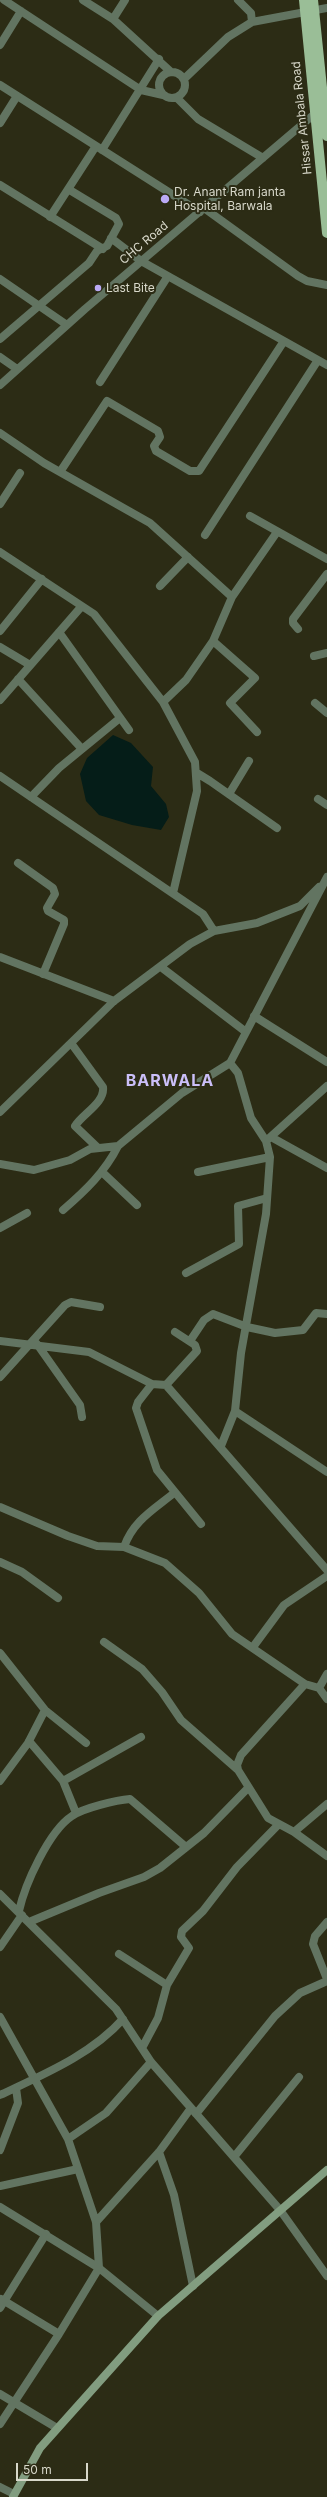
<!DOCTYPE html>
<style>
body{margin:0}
#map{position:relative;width:327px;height:2497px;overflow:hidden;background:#2c2c15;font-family:Inter,sans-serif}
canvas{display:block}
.scale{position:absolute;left:16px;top:2463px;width:72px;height:18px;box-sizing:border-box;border:2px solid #d8d8ca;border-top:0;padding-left:5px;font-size:12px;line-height:14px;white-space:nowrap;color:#d8d8ca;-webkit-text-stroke:3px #2c2c15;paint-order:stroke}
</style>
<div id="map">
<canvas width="327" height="2497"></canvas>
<div class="scale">50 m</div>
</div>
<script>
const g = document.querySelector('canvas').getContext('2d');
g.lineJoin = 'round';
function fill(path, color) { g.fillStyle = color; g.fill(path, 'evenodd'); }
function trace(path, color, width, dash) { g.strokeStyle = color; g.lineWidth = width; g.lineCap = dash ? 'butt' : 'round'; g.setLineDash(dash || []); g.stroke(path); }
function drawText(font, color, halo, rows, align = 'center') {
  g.font = font + ' Inter,sans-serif'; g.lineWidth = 4; g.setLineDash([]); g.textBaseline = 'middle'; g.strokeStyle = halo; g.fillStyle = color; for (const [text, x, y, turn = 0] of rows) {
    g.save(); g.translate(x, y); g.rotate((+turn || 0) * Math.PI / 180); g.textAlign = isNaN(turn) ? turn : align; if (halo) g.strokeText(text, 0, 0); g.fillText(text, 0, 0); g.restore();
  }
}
fill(new Path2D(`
 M113 735 131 743 153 767 151 786 166 804 169 817 161 830 132 825 99 815 86 801 80 774 87 758Z`), '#051d18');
trace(new Path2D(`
 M4 0 141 90 163 95
 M83 0 113 19 171 72
 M238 0 251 13 252 22
 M113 19 125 0
 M0 45 21 11
 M159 85a13 13 0 1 1 26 0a13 13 0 1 1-26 0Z
 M184 79 228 37 252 22 327 8
 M0 85 200 212
 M177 98 198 119 263 158
 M0 123 17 96
 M102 150 159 59
 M0 185 103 249
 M204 208 298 276 307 281 327 285
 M50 217 96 146
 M111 238 141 261 327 365
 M0 279 67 325
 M0 339 89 263 97 251 107 246 119 224 116 218 68 189
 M0 357 17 369
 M100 382 168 276
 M0 385 85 309 318 111
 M0 433 44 463 150 523 232 597
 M60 472 107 401 158 431 160 437 154 446 156 451 190 471H199L284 341
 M0 504 20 473
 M250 516 327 559
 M205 535 318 360
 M0 552 94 614 163 702 195 762 197 791 173 893
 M160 586 188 557
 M298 629 293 623V619L327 574
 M0 631 42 579
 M59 632 129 730
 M213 641 255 678 230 703 257 732
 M0 647 30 665
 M314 656 327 653
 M18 679 82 749
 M0 700 81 607
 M163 702 186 680 213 641 232 597 277 532
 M315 703 327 713
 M197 773 210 781 277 828
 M0 776 203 914 214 931
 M229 794 249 761
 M31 797 59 768 120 718
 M318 799 327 805
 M18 863 53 888 55 894 47 908 48 911 64 920V924L43 974
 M0 957 114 1001
 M161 967 246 1032
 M254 1016 327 1062
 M71 1043 103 1087C105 1103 82 1114 75 1126L98 1148
 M0 1112 114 1001 190 944 214 931 257 923 300 906 319 887
 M271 1137 327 1168
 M266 1141 327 1086
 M0 1164 34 1170 70 1160 90 1149 118 1146 182 1093 230 1063 327 877
 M102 1172 137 1205
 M198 1172 270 1157
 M63 1210C85 1191 105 1172 118 1146
 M0 1228 27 1213
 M186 1273 239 1244 238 1206 267 1198
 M0 1341 89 1352 152 1384 166 1385 327 1570
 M190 1341 204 1320 213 1314 247 1327 275 1333 303 1330 316 1313 327 1314
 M37 1344 80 1405 82 1417
 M0 1377 65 1305 71 1302 100 1307
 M152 1384 138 1402 136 1408 157 1470 201 1524
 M166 1385 197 1351 195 1345 175 1332
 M235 1411 327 1472
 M221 1446 235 1411 241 1353 266 1214 270 1157 266 1141 251 1118 238 1073 230 1063
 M0 1507 68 1536 97 1546 124 1547 165 1563 199 1593 232 1634 305 1684 319 1688 327 1699
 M124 1547C133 1521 153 1510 174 1493
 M0 1562 22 1572 58 1598
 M104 1642 142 1669 162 1692 181 1720 238 1770
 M253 1647 284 1605 327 1576
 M0 1653 45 1710 86 1743
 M305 1684 241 1755 237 1765 238 1770 268 1818 294 1832 327 1856
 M319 1688 327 1674
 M29 1741 63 1781 76 1813
 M0 1781 28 1743 45 1710
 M63 1781 141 1737
 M294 1832 327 1804
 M0 1894 116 2009 151 2062 280 2210 327 2276
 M19 1911C25 1884 49 1831 72 1816 83 1808 117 1800 130 1799L186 1847
 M29 1922 99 1893 144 1877 160 1868 204 1833 247 1789
 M327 1922 315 1936 313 1944 327 1979
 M0 1947 22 1915
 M119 1954 167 1985
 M0 2017 68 2139 96 2222 99 2268 59 2334 0 2424
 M142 2048 158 2018 167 1985 189 1948 181 1937 182 1931 203 1911 237 1867 278 1825
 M0 2095C42 2075 91 2055 123 2019
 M196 2114 275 2016 300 1993 327 1981
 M68 2139 106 2113 151 2062
 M0 2150 18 2103 16 2088
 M159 2152 174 2195 193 2286
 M234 2157 299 2077
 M0 2186 78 2169
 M0 2207 99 2268 158 2316
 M96 2222 159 2152 191 2108
 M1 2299 59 2334
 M0 2308 46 2234
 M0 2394 57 2428
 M0 2487 14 2494`), '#627461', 8);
trace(new Path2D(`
 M13 2497 40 2448 158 2316 327 2170`), '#829d80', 8);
trace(new Path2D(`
 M304 0 327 233
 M313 0 327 136`), '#9abe97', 10);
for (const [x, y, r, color] of [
 [165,199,5,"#bbaaf6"],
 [98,288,4,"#bbaaf6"]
]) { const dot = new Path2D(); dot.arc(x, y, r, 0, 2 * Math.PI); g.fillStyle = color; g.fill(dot); trace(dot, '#2c2c15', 1.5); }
drawText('12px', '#d8d8ca', '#2c2c15', [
 ["Hissar Ambala Road",302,118,-96],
 ["CHC Road",144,243,-40]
]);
drawText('12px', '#d8d8ca', '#2c2c15', [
 ["Dr. Anant Ram janta",174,192],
 ["Hospital, Barwala",174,206],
 ["Last Bite",106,288]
], 'left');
g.letterSpacing = '1px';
drawText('bold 16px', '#cbbff9', '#2c2c15', [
 ["BARWALA",170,1081]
]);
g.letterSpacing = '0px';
</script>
